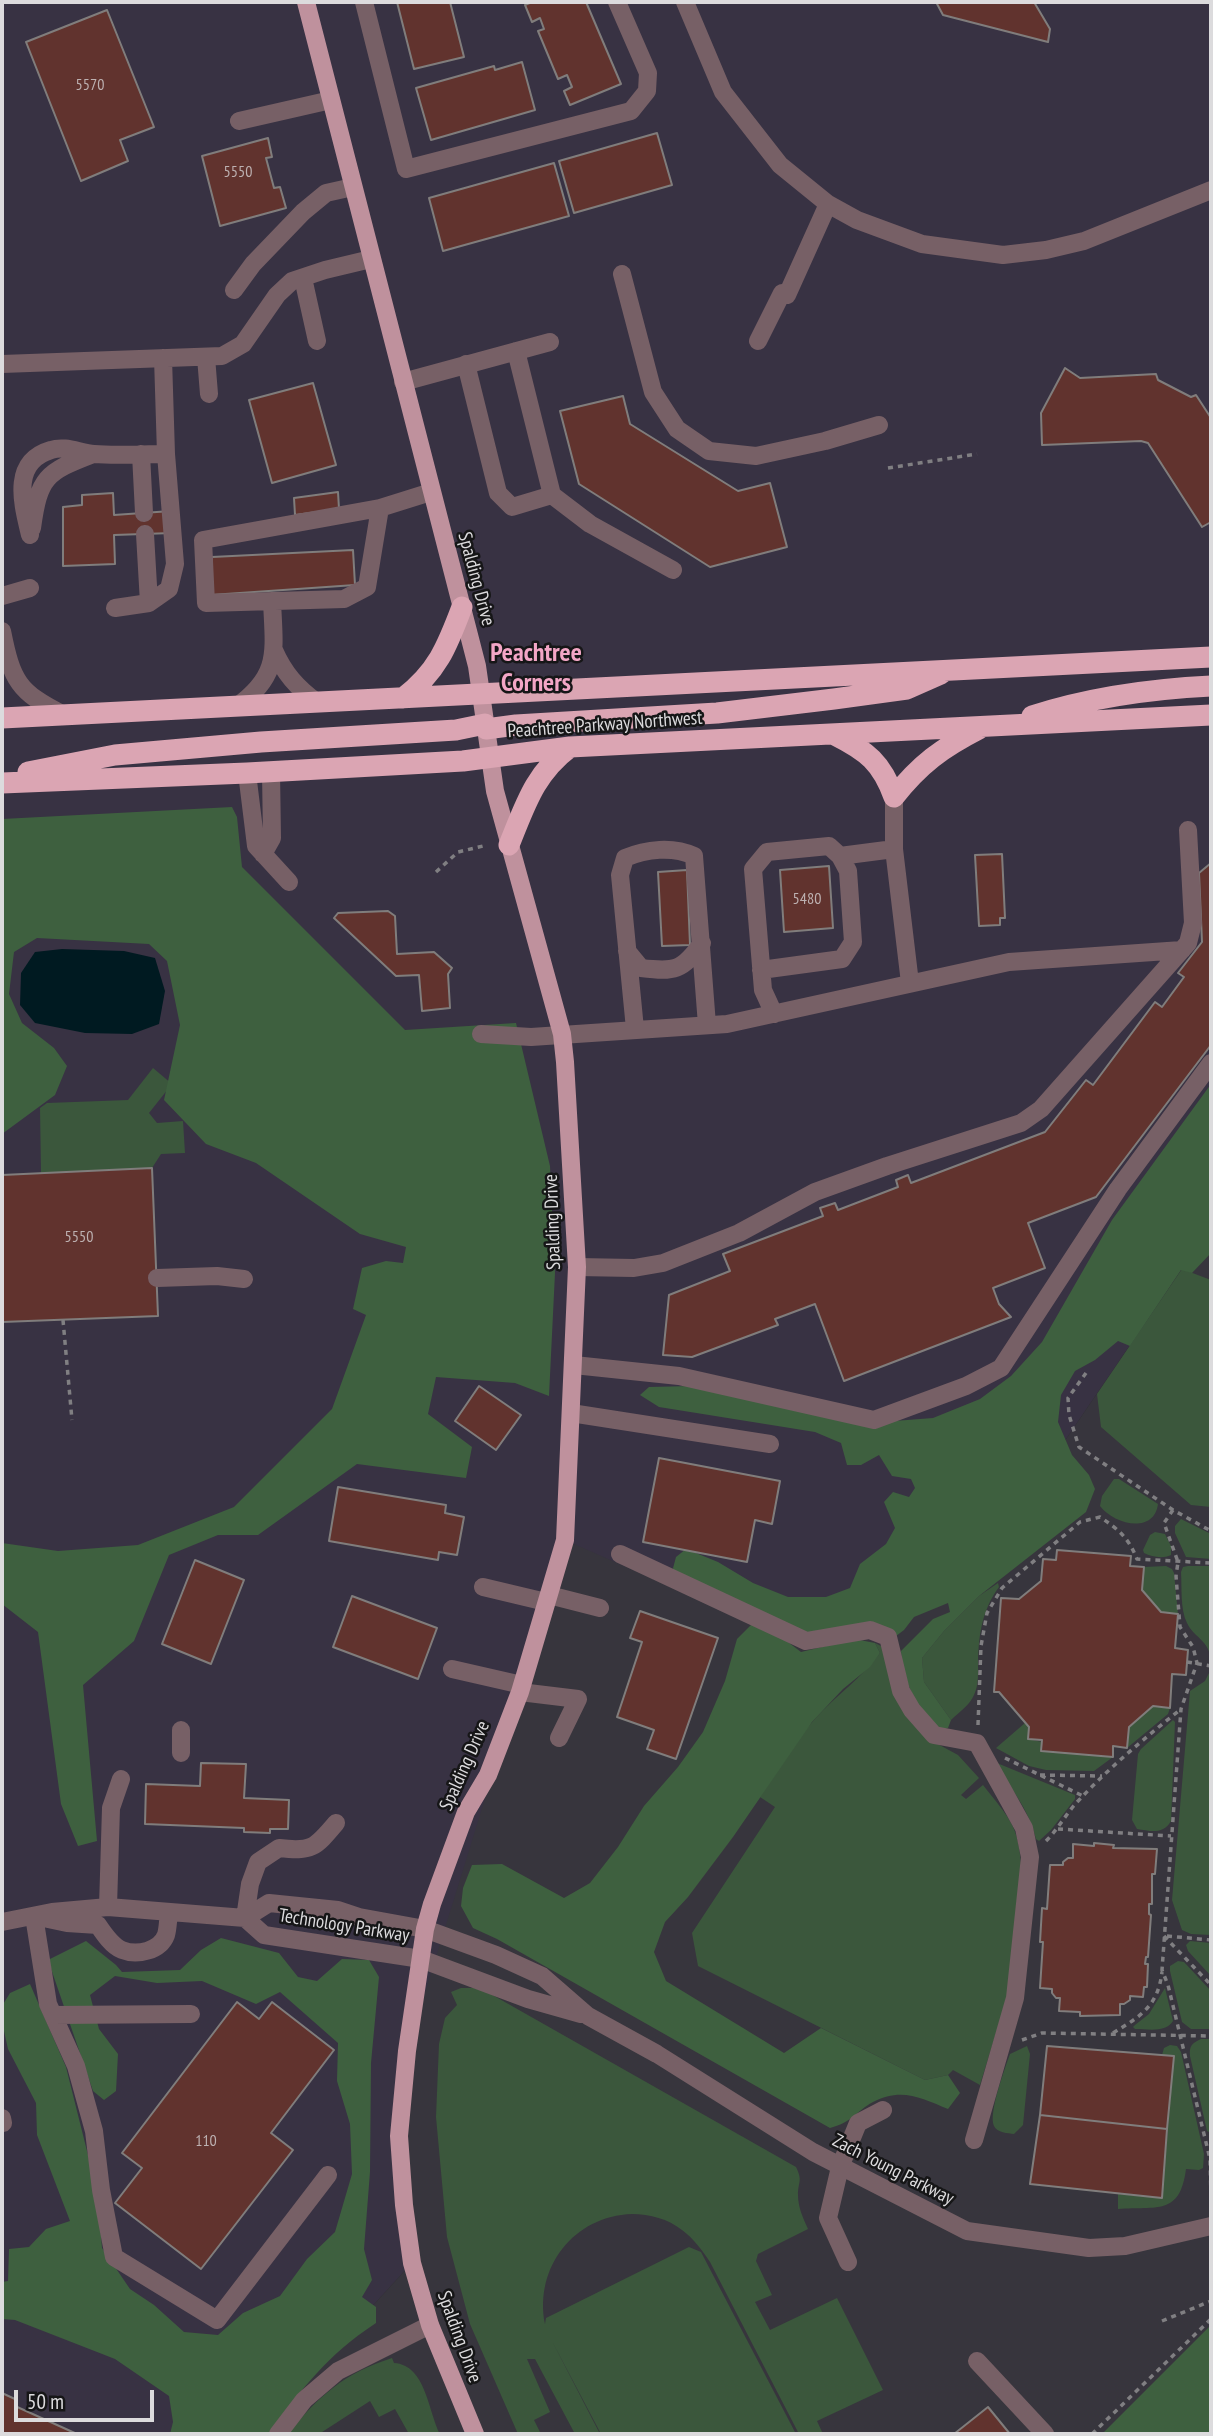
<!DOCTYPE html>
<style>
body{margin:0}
#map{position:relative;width:1213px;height:2436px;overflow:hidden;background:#2e2d30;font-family:"PT Sans Narrow",sans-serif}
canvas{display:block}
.frame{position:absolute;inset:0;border:4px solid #dcdbdd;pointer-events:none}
.scale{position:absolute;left:14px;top:2390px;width:140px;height:32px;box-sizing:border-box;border:4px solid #dcdbdd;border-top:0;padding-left:9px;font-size:21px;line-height:24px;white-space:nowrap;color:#dcdbdd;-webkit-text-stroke:5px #161617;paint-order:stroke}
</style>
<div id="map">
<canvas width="1213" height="2436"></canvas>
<div class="frame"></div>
<div class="scale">50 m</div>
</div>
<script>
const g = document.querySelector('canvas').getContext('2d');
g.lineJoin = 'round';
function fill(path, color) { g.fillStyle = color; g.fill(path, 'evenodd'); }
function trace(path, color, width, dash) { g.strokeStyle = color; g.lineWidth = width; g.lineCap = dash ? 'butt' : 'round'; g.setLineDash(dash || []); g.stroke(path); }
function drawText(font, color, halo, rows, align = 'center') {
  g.font = font + ' "PT Sans Narrow",sans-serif'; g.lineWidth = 5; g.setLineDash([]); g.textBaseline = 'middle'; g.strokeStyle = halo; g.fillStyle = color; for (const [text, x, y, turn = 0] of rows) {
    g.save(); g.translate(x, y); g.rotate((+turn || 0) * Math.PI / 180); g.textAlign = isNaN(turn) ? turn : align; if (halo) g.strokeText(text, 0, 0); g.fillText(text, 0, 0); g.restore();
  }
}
fill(new Path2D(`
 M2 2H1211V1226L996 1542 412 2263 255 2434H2Z`), '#383243');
fill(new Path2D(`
 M1211 1226V2339L1127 2434H255L412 2263 404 2205 407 2051 565 1540 776 1633 996 1542Z`), '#37353d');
fill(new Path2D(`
 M153 1068 172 1084 149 1113 157 1123 183 1121 185 1153 161 1154 152 1168 41 1173 40 1108 47 1103 128 1100Z
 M1182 1269 1211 1280V1507L1191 1505 1101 1427 1097 1394Z
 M1114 1479H1119L1158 1504C1154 1535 1113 1524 1100 1506L1102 1496Z
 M1181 1519 1211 1534V1559L1186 1557 1175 1533V1526Z
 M1155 1532 1165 1534 1171 1546V1555C1163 1559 1152 1557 1144 1553L1143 1550 1150 1535Z
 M1166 1566 1172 1569 1174 1573 1178 1614 1161 1612 1142 1590 1144 1567Z
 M1188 1566H1211L1210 1655C1207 1640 1193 1636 1187 1623 1180 1609 1182 1587 1181 1572L1183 1567Z
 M998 1583 999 1587C982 1610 979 1634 978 1661 978 1672 979 1685 974 1695 970 1705 959 1712 951 1720L924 1682 922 1658 944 1631 979 1596Z
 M875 1643 883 1647 934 1742 958 1755 979 1778 961 1795 966 1799 983 1785C1008 1817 1019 1825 1021 1866L1007 1997 980 2085 953 2070 948 2075 925 2080 698 1966 692 1933 775 1807 760 1797C777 1772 793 1743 814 1720 834 1697 863 1677 880 1653Z
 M1209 1673 1211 1675V1935L1191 1934 1182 1930 1172 1900 1190 1691 1205 1681Z
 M1153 1706 1170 1708 1168 1714 1127 1748 1129 1727Z
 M1173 1720 1175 1722 1171 1821C1163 1835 1150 1831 1137 1829L1132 1820 1138 1754 1141 1749Z
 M1025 1723 1029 1727 1028 1739 1113 1757 1094 1771 1046 1770 1029 1766 996 1748Z
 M992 1761 1075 1795V1799L1051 1830 1039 1841 1036 1839C1029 1809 1010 1786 992 1761Z
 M1190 1941 1211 1943V1976L1188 1951 1186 1945Z
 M1178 1961 1184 1962 1211 1991V2029H1191L1182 2022 1170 1971V1966Z
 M461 1988H474L489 1993 796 2167C803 2181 798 2182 798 2195 798 2207 803 2218 808 2229L758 2254 756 2261 772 2295 755 2302 770 2330 837 2298 883 2390 817 2421 823 2434H799L710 2262C702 2250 694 2239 682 2230 668 2219 650 2214 632 2214 574 2216 534 2267 545 2324L546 2318 689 2247 701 2252 796 2434H601L552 2341 600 2434H575L535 2359H527L550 2412 534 2420 541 2434H518L470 2324 447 2237 436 2117 439 2044 445 2018 457 2005 451 1992Z
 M1165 1988 1173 2021C1165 2033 1149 2029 1135 2029L1133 2027 1135 2025 1149 2014Z
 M1201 2039H1211V2133L1207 2131 1190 2056C1189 2046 1192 2043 1201 2039Z
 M1170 2045 1177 2046 1181 2052 1204 2154 1203 2168 1199 2170 1186 2169C1180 2216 1157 2206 1118 2209V2194L1162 2198 1174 2056 1162 2055 1164 2048Z
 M1027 2046 1030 2054 1023 2125 1014 2134C1008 2133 997 2133 994 2126 988 2114 1005 2068 1010 2054Z
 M392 2358 394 2363C426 2365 428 2411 440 2434H409L395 2409 379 2417 370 2401 319 2434H288C318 2396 345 2373 392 2358Z`), '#3b573c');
fill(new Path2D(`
 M232 807 237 817 242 867 405 1030 516 1023 550 1166 555 1273 549 1396 515 1383 436 1377 428 1414 472 1447 466 1478 357 1464 258 1535H218L169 1555 134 1641 83 1685 97 1841 78 1846 61 1804 38 1632 2 1604V1543L58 1551 138 1545 234 1507 332 1409 366 1315 353 1309 362 1268 386 1261 403 1263 406 1247 360 1234 256 1163 206 1144 164 1100 180 1025 167 961 149 944 37 938 14 952 9 994 22 1023 54 1048 67 1066 55 1095 2 1134V819Z
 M1211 1084V1253L1192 1273 1181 1270 1130 1346 1118 1341 1095 1360 1075 1371 1061 1395 1058 1422 1072 1455 1089 1475 1095 1489 1086 1512 979 1596 944 1631 922 1658 924 1682 951 1720 948 1728 937 1730C918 1708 902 1681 901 1651L933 1619 950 1612 948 1603 914 1617 904 1630 896 1636 867 1622 808 1636 672 1572 676 1557 686 1549 718 1562 753 1583 788 1597H826L850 1588 860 1564 886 1544 895 1528 884 1502 893 1492 909 1497 915 1488 911 1479 892 1476 879 1455 861 1465H847L841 1443 815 1432 659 1407 640 1395 649 1387 691 1386 894 1421 933 1418 980 1399 1011 1376 1042 1342 1112 1220Z
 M753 1623 776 1633 801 1652 855 1639 875 1643 880 1653 870 1667 843 1689 812 1722 733 1837 688 1897 665 1922 654 1952 666 1981 784 2053 821 2028 925 2080 948 2075 960 2093 948 2109C922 2098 901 2087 873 2102 855 2112 853 2122 830 2128L497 1939 473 1928 461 1906 463 1888 472 1865 502 1864 564 1898 590 1883 618 1847 644 1806 678 1767 703 1732 725 1681 737 1639Z
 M221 1938 279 1953 298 1977 317 1981 342 1959 369 1960 379 1977 371 2063 370 2172 364 2249 372 2280 362 2297 376 2307V2323C326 2356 303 2388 268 2434H170L173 2422 169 2396 115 2359 15 2320 2 2319V2282L8 2281 9 2249 29 2247 46 2229 70 2221 37 2135 36 2103 8 2049 2 2022V2006L10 1993 30 1984 66 2067 90 2163 99 2210 102 2248 130 2289 154 2305 184 2332 218 2335 243 2313 280 2296 307 2259 335 2232 352 2174 350 2124 337 2081 338 2043 280 1992 256 2004 202 1981 157 1983 115 1976 90 1995 99 2029 118 2054 116 2091 104 2100 93 2091 48 1960 86 1941 116 1965 122 1972 180 1970 201 1950Z
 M1211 2325V2434H1102Z`), '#3e603f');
fill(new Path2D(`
 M62 949 124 951 155 958 165 991 159 1024 132 1034 85 1033 35 1023 20 1005 21 973 35 952Z`), '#001a21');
const building = new Path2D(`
 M397 2H450L464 57 414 69Z
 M532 2H586L621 84 570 105 564 91 572 87 567 75 558 79 538 31 544 29 540 18 532 22 525 5Z
 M936 2H1034L1050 29 1048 42 943 15Z
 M107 10 154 127 120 140 128 161 81 181 26 42Z
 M522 62 535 110 431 140 416 88 494 66 495 70Z
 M657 133 672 185 574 213 559 161Z
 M268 138 272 157 266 158 274 188 280 187 286 208 220 226 202 156Z
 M554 163 569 216 443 251 429 198Z
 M1065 368 1080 378 1156 374 1158 380 1191 397 1196 395 1211 418V522L1202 527 1148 443 1141 441 1042 445 1041 413Z
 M313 383 336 465 272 483 249 400Z
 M623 396 630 424 738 491 770 483 787 547 710 567 579 484 560 411Z
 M338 492 339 509 295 515 294 498Z
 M113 493 114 515 171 511 172 533 114 535 115 564 63 566V507L82 505V495Z
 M353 550 355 585 211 595 212 557Z
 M1002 854 1005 918H1000V925L979 926 975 855Z
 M1211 863V1045L1096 1197 1028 1223 1045 1268 993 1288 999 1304 1011 1317 844 1381 815 1304 775 1319 778 1325 692 1357 663 1355 669 1295 730 1271 723 1254 823 1216 820 1208 835 1203 838 1210 898 1187 896 1180 908 1175 911 1183 1045 1132 1086 1080 1093 1085 1155 1002 1162 1007 1184 977 1178 973 1202 942 1199 873Z
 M829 866 833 928 784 932 780 870Z
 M687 870 690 945 662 946 658 872Z
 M388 911 395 916 397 954 434 952 452 968 448 974 450 1008 422 1011 419 975 396 976 334 918 338 913Z
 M152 1168 158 1316 2 1322V1175Z
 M479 1386 521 1415 496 1450 455 1421Z
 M659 1458 780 1481 772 1524 755 1520 747 1562 643 1542Z
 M338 1487 446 1505 445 1513 464 1517 457 1555 439 1552 438 1560 329 1541Z
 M1057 1550 1131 1556 1130 1566 1144 1567 1142 1590 1161 1612 1178 1614 1175 1648 1188 1650 1186 1675 1172 1674 1170 1708 1153 1706 1129 1727 1127 1748 1113 1746V1757L1041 1751 1042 1740 1028 1739 1029 1727 999 1692H994L1001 1598 1019 1599 1041 1581 1043 1559 1056 1560Z
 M195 1560 244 1580 211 1664 162 1644Z
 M352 1596 437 1628 418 1679 333 1647Z
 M640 1611 718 1638 676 1759 647 1749 654 1730 617 1717 642 1642 630 1638Z
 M201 1763 246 1764 244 1798 289 1800 288 1829H270V1833L244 1832V1828L145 1824 146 1784 200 1786Z
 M1094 1843 1114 1845 1113 1848 1157 1849 1155 1874H1152V1904H1149V1914L1151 1915 1148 1957H1146L1145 1964H1148L1147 1987H1144L1143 1997 1130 1996V2000L1124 2004H1120V2015L1080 2016V2012L1059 2011 1060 1998H1056L1052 1993V1989L1040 1988 1043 1942H1040L1042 1908 1047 1909 1050 1865H1063V1862L1068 1858H1073V1844L1094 1846Z
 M237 2002 259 2019 272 2002 334 2050 271 2133 293 2150 201 2269 115 2203 142 2168 122 2153Z
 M1047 2046 1174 2056 1167 2129 1040 2115Z
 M1040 2115 1167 2129 1162 2198 1030 2184Z
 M2 2393 17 2400 15 2406 77 2434H2Z
 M988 2407 1010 2434H954Z`);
fill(building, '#61332e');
trace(building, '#807d7c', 2);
trace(new Path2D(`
 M888 468 977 454
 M436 872 458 852 483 846
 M63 1320 72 1420
 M1086 1373 1068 1398 1069 1415 1079 1447 1173 1510 1211 1531
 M1173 1510 1164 1523 1178 1562 1176 1576 1180 1627 1193 1647 1197 1663 1181 1709 1162 1970 1168 1985 1210 2159 1211 2197
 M1187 1662 1211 1666
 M978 1725 981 1646 987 1613 1002 1588 1080 1522 1100 1517C1119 1530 1128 1537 1137 1559L1211 1563
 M1005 1758 1083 1796
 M1040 1775 1102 1776
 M1058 1829 1171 1836
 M1046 1841C1059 1828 1067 1812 1080 1799 1111 1766 1146 1737 1181 1709
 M1164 1936 1211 1985
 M1167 1936 1211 1940
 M1113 2033C1141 2016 1158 2006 1162 1972
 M1022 2040 1042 2033 1211 2036
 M1162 2321 1211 2301
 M1092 2434 1211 2319`), '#807f82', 3.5, [5, 5]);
trace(new Path2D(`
 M364 2 406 169 631 111 647 91 648 73 617 2
 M685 2 723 92 780 165 828 204 857 220 922 244 1003 255 1046 250 1084 241 1211 190
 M239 121 331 100
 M622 274 653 392 677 429 709 451 756 456 825 441 879 425
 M303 278 317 341
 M234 290 253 264 303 212 326 193 353 187
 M787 295 828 204
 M758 341 782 293
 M516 351 552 495 590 524 673 570
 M206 357 209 394
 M2 364 222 356 243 344 277 295 292 281 325 270 371 259
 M466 364 498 493 512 507 552 495
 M403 382 550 342
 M141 454 144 513
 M380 508 367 587 344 599 206 603 203 540 380 508 431 492
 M32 528C39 477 46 472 93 454
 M145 534 149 603
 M30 535C23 505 10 462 51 450 65 445 80 453 94 454 117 456 142 454 166 454
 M2 596 30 588
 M115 608 149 603 169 589 175 564 166 454 163 358
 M2 631C12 681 18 692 64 715
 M274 650C284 673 297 688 318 703
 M236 707C281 675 274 651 272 601
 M247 773 256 846 289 882
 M894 797V849L910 983
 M263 854 272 838 271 772
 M840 856 894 849
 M627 951 641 968C675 972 682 971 702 943
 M761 970 842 959 853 942 848 871 840 856 829 846 767 852 753 869 763 990 774 1014
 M635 1029 620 875 625 858C646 849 673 846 694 856L707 1025
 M481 1034 531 1037 727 1024 1009 962 1182 950
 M577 1267 634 1268 663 1263 739 1233 815 1192 887 1166 1021 1123 1041 1109 1188 943 1193 923 1188 830
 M157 1278 217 1276 244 1279
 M574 1365 679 1376 874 1420 966 1386 1001 1368 1118 1189 1211 1063
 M571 1413 770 1444
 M620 1554 806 1641 870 1630 888 1637 901 1691 912 1710 934 1735 977 1743 1024 1828 1030 1857 1015 1998 974 2140
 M483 1587 546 1602
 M549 1595 600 1608
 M452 1669 522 1685
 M520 1692 578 1699 559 1738
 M181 1753V1730
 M108 1907 111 1808 121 1779
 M169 1912C168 1919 168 1928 166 1935 160 1951 137 1956 122 1950 112 1946 104 1934 98 1925L67 1923 34 1916 48 2004 76 2066 94 2131 101 2190 114 2257 217 2320 328 2175
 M245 1918 269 1903 338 1910 359 1917 425 1929 496 1955 542 1976 588 2016 657 2054 813 2152 967 2231 1089 2248 1125 2246 1211 2226
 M245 1918 264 1935 421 1959 528 1999 581 2014
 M245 1918 250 1884 258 1862 279 1848C312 1852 315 1848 336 1823
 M2 1922 52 1912 108 1907 245 1918
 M53 2015 191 2014
 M2 2118 3 2123
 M848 2262 828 2218 840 2167 858 2123 883 2110
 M977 2361 1045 2434
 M278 2434 304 2400 338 2371 430 2325`), '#776066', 18);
trace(new Path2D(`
 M306 2 477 666 495 791 562 1034 565 1062 577 1267 565 1540 520 1692 488 1775 466 1812 432 1904 425 1929 407 2051 399 2136 404 2205 412 2263 430 2325 475 2434`), '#bf919d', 18);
trace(new Path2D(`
 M403 698C437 672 447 647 462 607
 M1032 716C1091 697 1150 689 1211 686
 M2 718 1211 657
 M486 729 516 725 717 713 834 699 907 689 941 674
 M835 735C867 751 882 763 894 797
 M28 772 115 755 261 742 456 730 485 724
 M2 783 247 773 463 761 570 747 1211 715
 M894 797C920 764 942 748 979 729
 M509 845C525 806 534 774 570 747`), '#dba5b3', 21);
drawText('16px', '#bdb1b1', null, [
 ["5570",90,85],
 ["5550",238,172],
 ["5480",807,899],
 ["5550",79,1237],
 ["110",206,2141]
]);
drawText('19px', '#dcdbdd', '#161617', [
 ["Spalding Drive",476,579,75],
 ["Peachtree Parkway Northwest",605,725,-4],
 ["Spalding Drive",553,1222,-92],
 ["Spalding Drive",465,1766,-66],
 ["Technology Parkway",344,1926,9],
 ["Zach Young Parkway",893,2170,27],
 ["Spalding Drive",459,2337,70]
]);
drawText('bold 26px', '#f3a6c6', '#161617', [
 ["Peachtree",536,654],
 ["Corners",536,684]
]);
</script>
